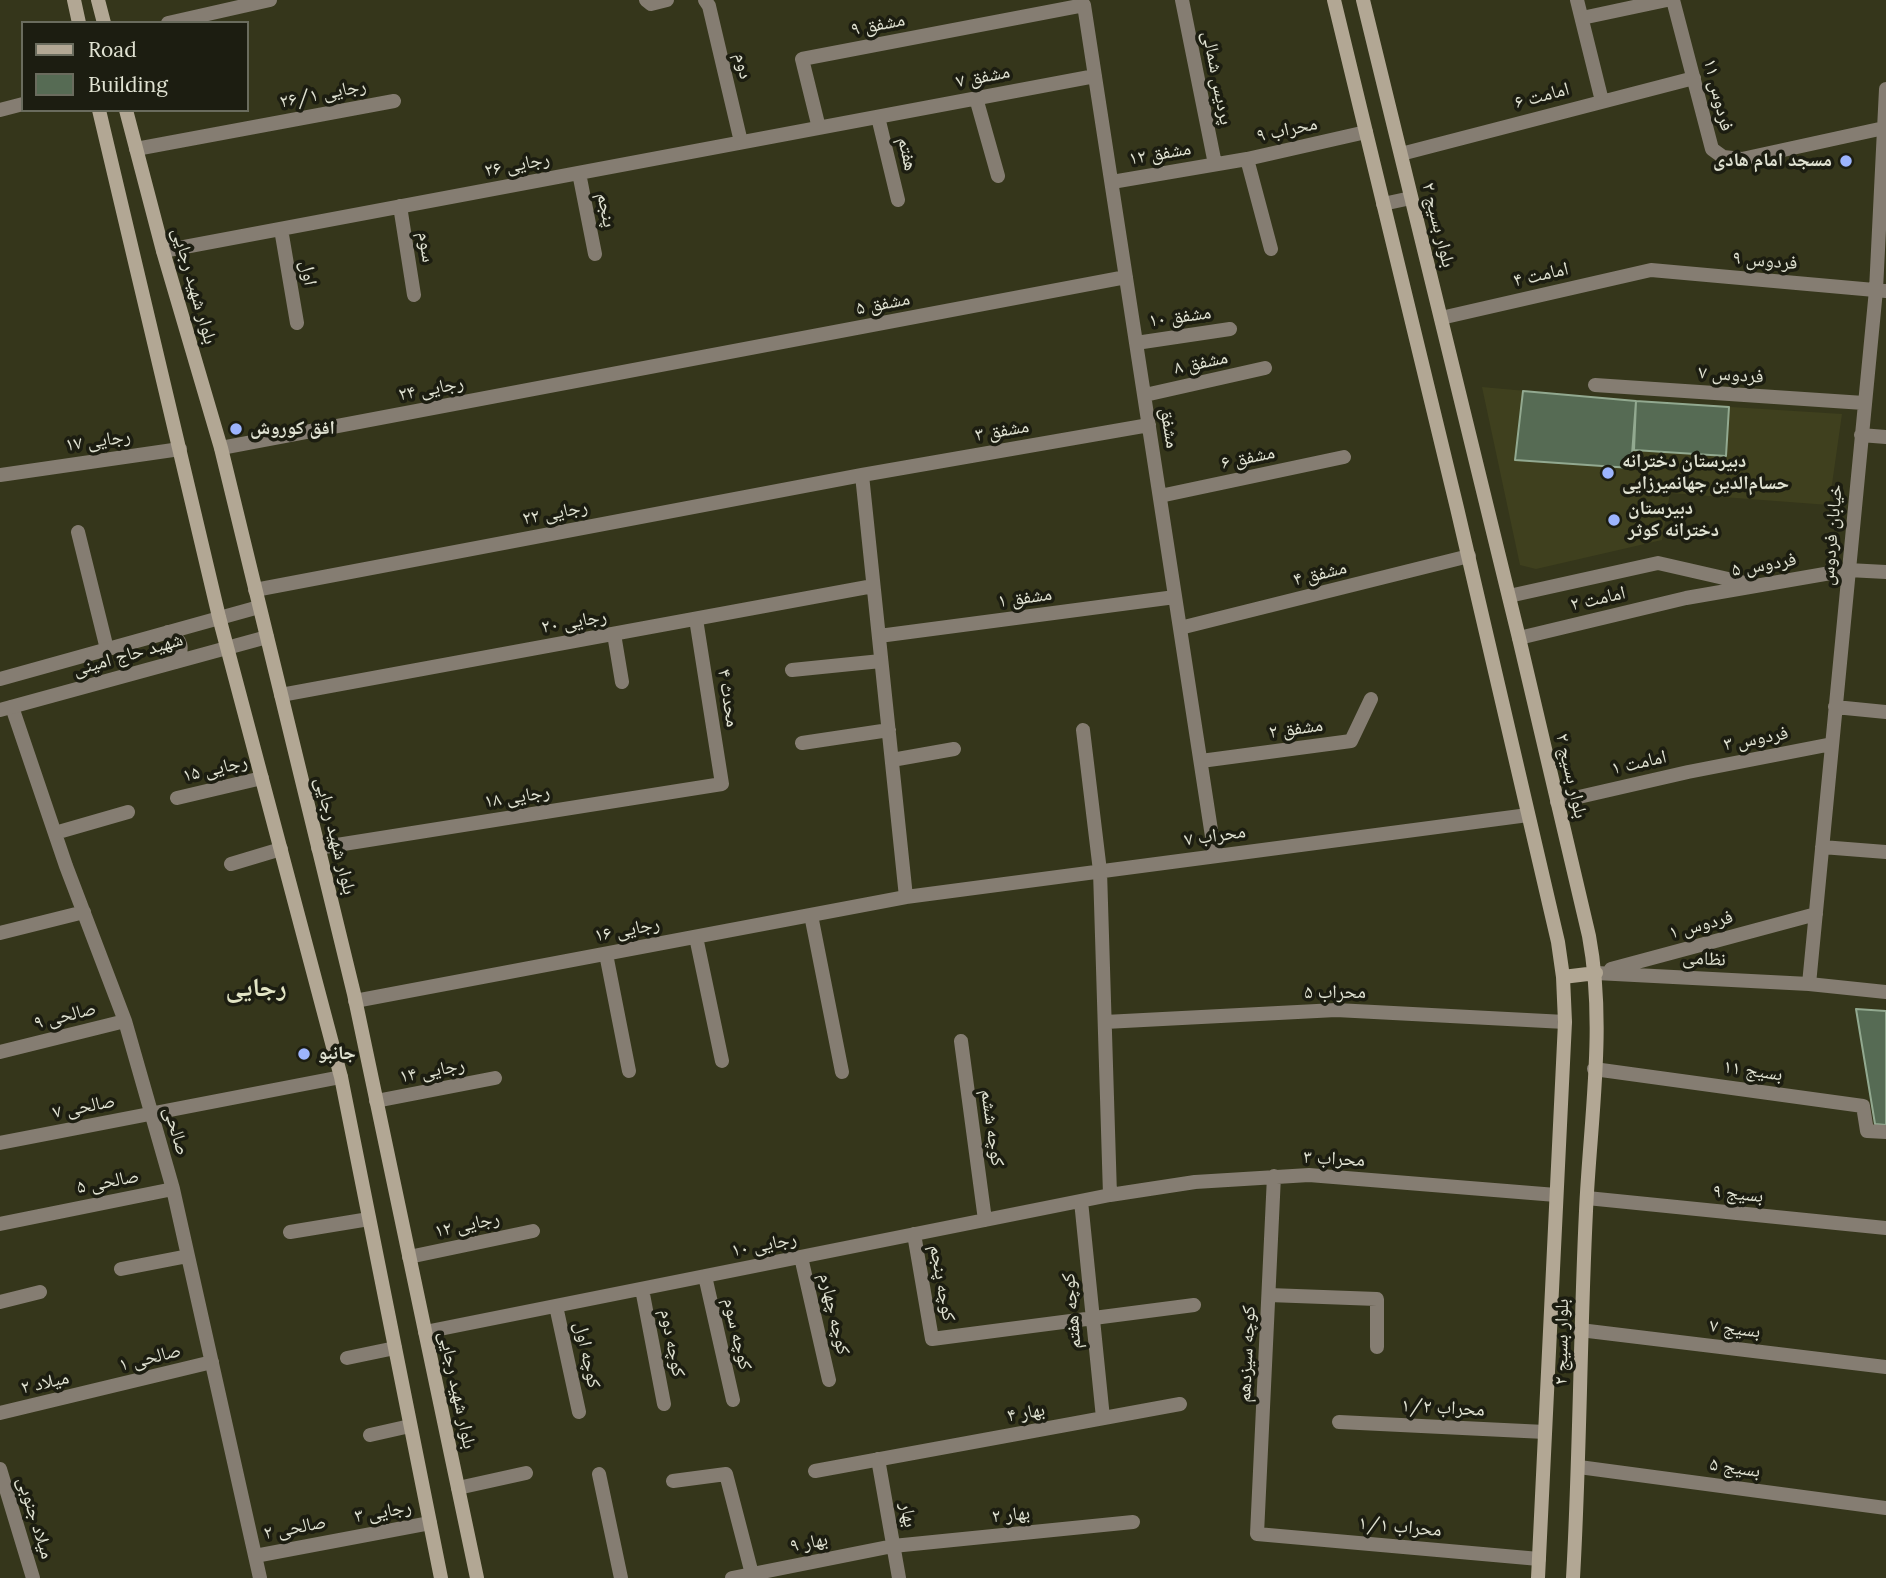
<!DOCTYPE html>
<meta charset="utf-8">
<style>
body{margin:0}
#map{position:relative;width:1886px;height:1578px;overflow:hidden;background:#35361b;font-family:Lora,serif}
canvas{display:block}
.legend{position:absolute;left:21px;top:21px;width:228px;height:91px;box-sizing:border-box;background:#1c1d11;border:2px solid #6a6c5e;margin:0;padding:9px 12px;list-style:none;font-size:21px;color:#e0e2d2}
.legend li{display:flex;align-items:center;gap:14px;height:35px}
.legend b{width:35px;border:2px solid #6a6c5e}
</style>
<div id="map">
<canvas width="1886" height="1578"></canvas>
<ul class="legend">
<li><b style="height:9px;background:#b2a794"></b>Road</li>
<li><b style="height:19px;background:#566b54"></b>Building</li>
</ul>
</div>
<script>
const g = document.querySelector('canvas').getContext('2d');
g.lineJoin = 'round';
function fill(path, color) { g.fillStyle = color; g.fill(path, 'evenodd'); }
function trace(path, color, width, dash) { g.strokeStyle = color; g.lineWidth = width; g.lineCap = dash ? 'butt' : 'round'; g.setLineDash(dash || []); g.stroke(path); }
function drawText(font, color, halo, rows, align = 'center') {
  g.font = font + ' Lora,"Noto Naskh Arabic",serif'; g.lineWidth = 7; g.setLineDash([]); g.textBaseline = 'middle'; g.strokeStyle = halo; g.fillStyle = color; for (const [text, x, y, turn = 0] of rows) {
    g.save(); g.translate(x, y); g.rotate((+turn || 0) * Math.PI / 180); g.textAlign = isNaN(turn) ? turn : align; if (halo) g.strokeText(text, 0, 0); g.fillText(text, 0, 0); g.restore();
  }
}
fill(new Path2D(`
 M1482 387 1636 401 1842 414 1829 505 1670 493 1662 540 1536 569 1520 565Z`), '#3f401e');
const building = new Path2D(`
 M1523 391 1636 401 1631 468 1515 460Z
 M1636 401 1729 407 1726 456 1634 450Z
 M1856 1009 1886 1011V1125L1875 1124Z`);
fill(building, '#566b54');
trace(building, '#92a990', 2);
trace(new Path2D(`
 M646 0 651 4 667 0
 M705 0 709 6 741 142
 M1182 0 1215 164
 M1577 0 1602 101
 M1673 0 1712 149 1723 157 1742 159 1884 128
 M1582 18 1667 0
 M168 23 270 0
 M976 98 998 176
 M0 110 23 104
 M878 117 898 200
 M819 128 802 59 1084 5 1215 856
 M136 149 394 101
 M1401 154 1694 78
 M1247 159 1271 249
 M579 173 595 254
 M1112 182 1247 159 1366 132
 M400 206 414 295
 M281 229 297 323
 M163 251 1095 76
 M1441 318 1651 270 1886 291
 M1136 343 1230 329
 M1595 385 1864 403
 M1145 395 1265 368
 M1861 435 1886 437
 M221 448 1126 277
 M0 475 180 449
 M862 475 906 897
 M1160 496 1344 457
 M78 532 107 649
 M255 590 862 475 1149 425
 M1509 596 1658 563 1750 584
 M1180 628 1469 556
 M614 634 622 682
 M879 636 1175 597
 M1519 638 1686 598 1848 570 1886 572
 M792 670 881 661
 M281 695 873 586
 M12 707 66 866 125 1021 173 1189 260 1578
 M1835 707 1886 712
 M1083 730 1100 871 1110 1195
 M802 743 889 730
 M892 760 954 749
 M1201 761 1351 741 1371 699
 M177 798 262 778
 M1557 802 1688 772 1832 744
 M55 833 128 812
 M1822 847 1886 852
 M318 848 722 784 696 619
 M231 864 281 849
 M811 915 842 1072
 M0 933 84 912
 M696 937 722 1061
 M606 954 629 1071
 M1611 969 1816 914
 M1596 973 1809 984 1886 992
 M1809 984 1876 290 1886 89
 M355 1001 906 897 1528 815
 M1105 1022 1336 1010 1565 1022
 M961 1041 985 1220
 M0 1052 125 1021
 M1594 1069 1863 1106 1867 1131 1886 1132
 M376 1101 495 1078
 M0 1143 341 1077
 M1274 1176 1257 1534 1539 1559
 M1587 1198 1886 1228
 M1081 1201 1103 1418
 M0 1224 173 1189
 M290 1232 369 1219
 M914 1234 932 1339 1194 1305
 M409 1257 533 1231
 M801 1257 829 1380
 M121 1269 188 1256
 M705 1276 733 1400
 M642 1289 664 1404
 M1269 1295 1377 1299V1347
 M0 1302 40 1292
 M556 1306 579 1412
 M1580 1330 1886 1367
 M425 1332 1110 1195 1195 1182 1309 1175 1556 1195
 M347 1358 395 1348
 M0 1413 212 1362
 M1339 1422 1545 1432
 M370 1435 410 1426
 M878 1459 899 1578
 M1579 1467 1886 1508
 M0 1469 33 1578
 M815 1471 1180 1404
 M599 1474 621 1578
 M673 1481 726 1474 752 1574
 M458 1488 526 1473
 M255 1556 430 1523
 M732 1578 893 1546 1133 1522`), '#857d72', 14);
trace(new Path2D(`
 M1383 204 1411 198
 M168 632C182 639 184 649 176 662
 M0 679 259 607
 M0 710 267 637`), '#857d72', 14);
trace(new Path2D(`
 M74 0 79 23
 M98 0 104 23
 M1334 0 1457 508 1558 942 1563 977 1565 1022 1538 1578
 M1363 0 1519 638 1589 936C1606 1026 1590 1121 1586 1211 1580 1334 1580 1456 1573 1578
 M99 110 219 617 341 1077 441 1578
 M126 110 163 251 221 448 354 994 477 1578
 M1563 977 1596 973`), '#b2a794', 14);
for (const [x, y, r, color] of [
 [1846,161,7,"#9cb4fd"],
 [236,429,7,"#9cb4fd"],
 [1608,473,7,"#9cb4fd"],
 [1614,520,7,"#9cb4fd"],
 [304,1054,7,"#9cb4fd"]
]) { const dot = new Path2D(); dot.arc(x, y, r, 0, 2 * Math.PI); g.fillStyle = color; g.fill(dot); trace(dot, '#1c1d11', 2.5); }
drawText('19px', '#e0e2d2', '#1c1d11', [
 ["مشفق ۹",878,25,-11],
 ["دوم",743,66,77],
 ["مشفق ۷",983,77,-11],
 ["پردیس شمالی",1217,78,79],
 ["رجایی ۲۶/۱",323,94,-11],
 ["فردوس ۱۱",1718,95,76],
 ["امامت ۶",1542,96,-15],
 ["محراب ۹",1287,130,-12],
 ["هفتم",907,154,77],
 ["مشفق ۱۲",1160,154,-10],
 ["رجایی ۲۶",517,165,-11],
 ["پنجم",606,210,79],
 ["بلوار بسیج ۲",1438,225,76],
 ["سوم",426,247,81],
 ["فردوس ۹",1765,261,5],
 ["اول",308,273,80],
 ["امامت ۴",1541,275,-13],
 ["بلوار شهید رجایی",194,286,74],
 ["مشفق ۵",883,304,-11],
 ["مشفق ۱۰",1180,317,-8],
 ["مشفق ۸",1201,363,-12],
 ["فردوس ۷",1731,375,4],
 ["رجایی ۲۴",431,389,-11],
 ["مشفق",1169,428,81],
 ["مشفق ۳",1002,431,-10],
 ["رجایی ۱۷",98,441,-8],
 ["مشفق ۶",1248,458,-12],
 ["رجایی ۲۲",555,513,-11],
 ["خیابان فردوس",1832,535,-85],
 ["فردوس ۵",1764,565,-10],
 ["مشفق ۴",1320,574,-14],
 ["مشفق ۱",1025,598,-8],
 ["امامت ۲",1598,599,-13],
 ["رجایی ۲۰",574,622,-10],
 ["شهید حاج امینی",128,655,-16],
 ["محدث ۴",728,698,81],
 ["مشفق ۲",1296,729,-8],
 ["فردوس ۳",1756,739,-11],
 ["امامت ۱",1639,763,-13],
 ["رجایی ۱۵",215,769,-13],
 ["بلوار بسیج ۲",1571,776,77],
 ["رجایی ۱۸",517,797,-9],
 ["بلوار شهید رجایی",335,836,76],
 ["محراب ۷",1215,836,-8],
 ["فردوس ۱",1701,925,-15],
 ["رجایی ۱۶",627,930,-11],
 ["نظامی",1704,959,3],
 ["محراب ۵",1335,993],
 ["صالحی ۹",65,1016,-14],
 ["رجایی ۱۴",432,1071,-11],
 ["۱۱ بسیج",1753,1071,8],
 ["صالحی ۷",84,1107,-11],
 ["کوچه ششم",992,1128,82],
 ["صالحی",176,1131,74],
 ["محراب ۳",1334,1159,3],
 ["صالحی ۵",108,1182,-11],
 ["۹ بسیج",1738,1194,6],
 ["رجایی ۱۲",467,1225,-12],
 ["رجایی ۱۰",764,1245,-11],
 ["کوچه پنجم",942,1283,80],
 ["کوچه هفتم",1072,1311,-95],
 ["کوچه چهارم",834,1314,77],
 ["۷ بسیج",1735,1329,7],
 ["کوچه سوم",737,1334,77],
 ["بلوار بسیج ۲",1562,1342,-89],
 ["کوچه دوم",672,1343,79],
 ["کوچه سیزدهم",1247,1354,-87],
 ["کوچه اول",587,1355,78],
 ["صالحی ۱",150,1358,-14],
 ["میلاد ۲",45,1383,-13],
 ["بلوار شهید رجایی",457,1390,78],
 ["محراب ۱/۲",1443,1408,3],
 ["بهار ۴",1026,1413,-10],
 ["۵ بسیج",1735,1468,8],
 ["رجایی ۳",383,1512,-10],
 ["بهار",908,1515,80],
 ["بهار ۲",1011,1515,-6],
 ["میلاد جنوبی",35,1518,73],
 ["محراب ۱/۱",1400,1527,5],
 ["صالحی ۲",295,1528,-11],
 ["بهار ۹",809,1543,-11]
]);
drawText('bold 19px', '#e0e2d2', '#1c1d11', [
 ["مسجد امام هادی",1832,161,"right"],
 ["افق کوروش",250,429],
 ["دبیرستان دخترانه",1622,462],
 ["حسام‌الدین جهانمیرزایی",1622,484],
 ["دبیرستان",1628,509],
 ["دخترانه کوثر",1628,531],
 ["جانبو",318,1054]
], 'left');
drawText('bold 26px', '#e3e5c5', '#1c1d11', [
 ["رجایی",256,989]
]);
</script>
